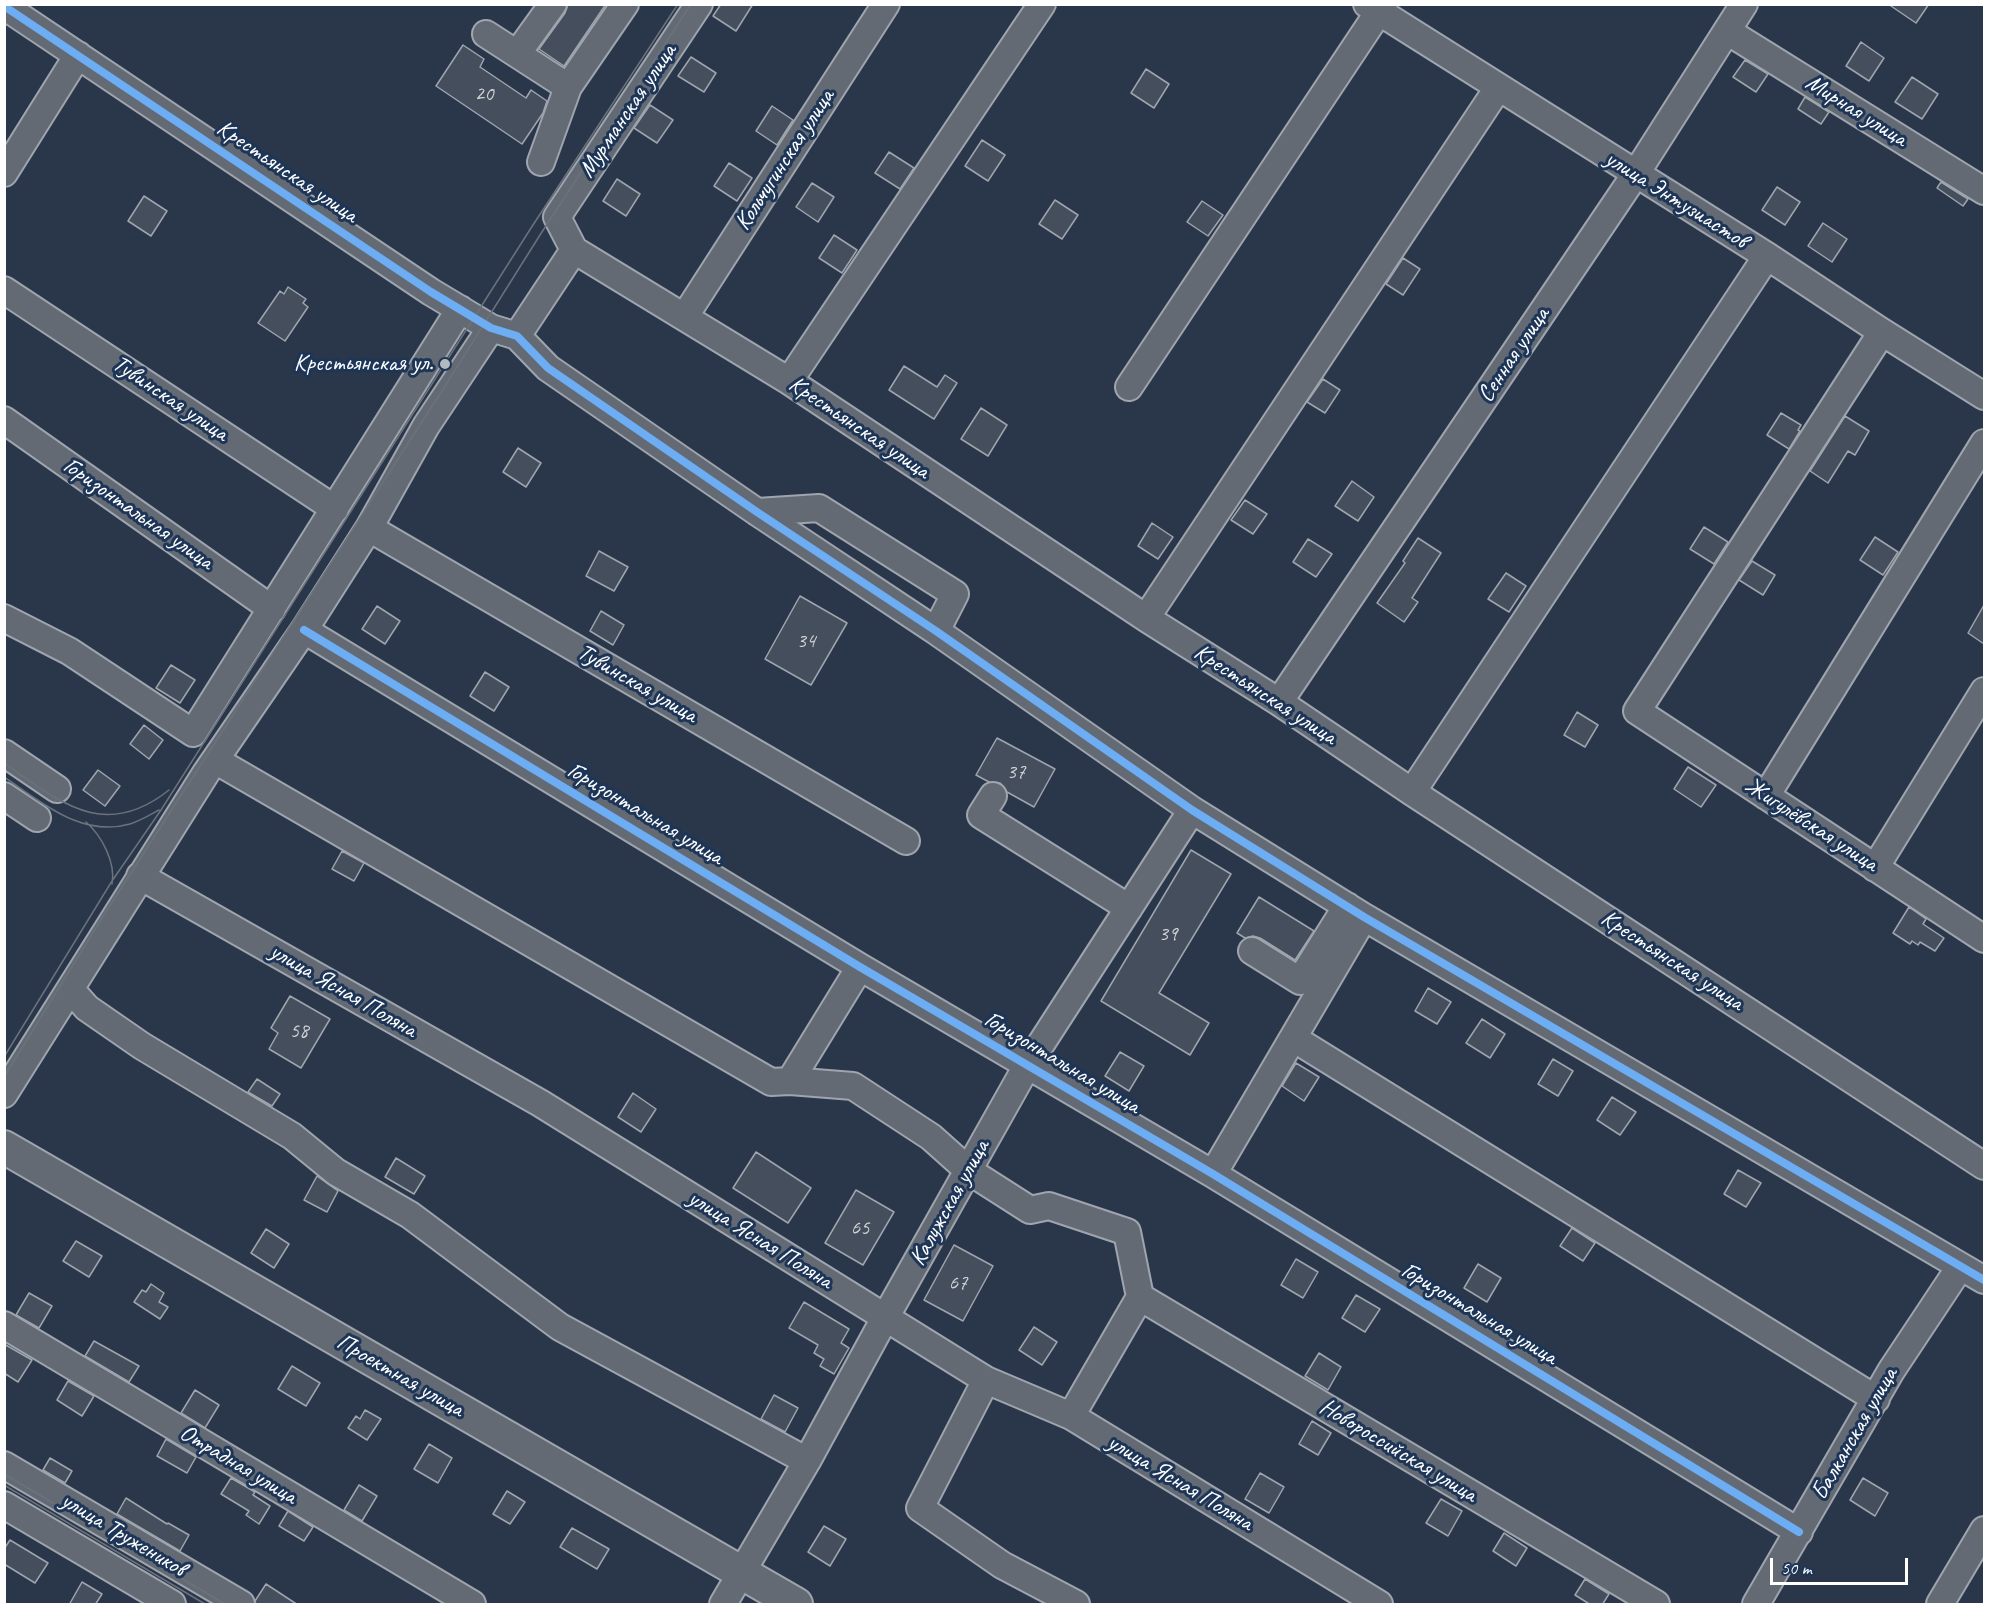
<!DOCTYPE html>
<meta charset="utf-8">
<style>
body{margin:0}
#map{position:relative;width:1989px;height:1609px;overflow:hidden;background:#2a374a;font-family:Caveat,sans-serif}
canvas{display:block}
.frame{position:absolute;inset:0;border:6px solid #fff;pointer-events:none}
.scale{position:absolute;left:1770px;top:1558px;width:138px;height:27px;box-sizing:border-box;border:3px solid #fff;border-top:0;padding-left:8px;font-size:18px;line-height:21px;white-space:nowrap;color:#fff;-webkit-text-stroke:4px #1d3557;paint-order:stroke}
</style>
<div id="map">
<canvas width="1989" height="1609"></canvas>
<div class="frame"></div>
<div class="scale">50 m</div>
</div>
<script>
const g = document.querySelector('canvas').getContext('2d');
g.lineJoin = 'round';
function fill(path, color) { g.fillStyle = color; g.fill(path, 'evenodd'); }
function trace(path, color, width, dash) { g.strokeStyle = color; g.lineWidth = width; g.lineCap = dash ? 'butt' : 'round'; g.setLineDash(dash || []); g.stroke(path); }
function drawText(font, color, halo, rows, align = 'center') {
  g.font = font + ' Caveat,sans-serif'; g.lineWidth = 6; g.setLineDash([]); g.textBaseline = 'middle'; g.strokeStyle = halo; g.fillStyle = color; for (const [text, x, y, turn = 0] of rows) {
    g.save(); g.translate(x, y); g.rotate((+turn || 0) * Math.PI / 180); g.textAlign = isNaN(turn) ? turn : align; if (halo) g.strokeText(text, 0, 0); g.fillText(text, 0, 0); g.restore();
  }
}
const building = new Path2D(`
 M568 4H606L564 66 539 49 565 13Z
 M721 4H753L736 31 713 16Z
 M1888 4H1929L1916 23Z
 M1861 42 1884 58 1869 81 1846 66Z
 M463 45 484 59 480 67 526 98 531 90 547 101 543 113 522 144 436 86Z
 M691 57 716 73 704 92 678 76Z
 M1745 60 1768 74 1756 92 1733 77Z
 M1146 69 1169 84 1154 108 1131 93Z
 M1912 77 1938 94 1922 119 1895 102Z
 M1805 97 1829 112 1821 124 1798 109Z
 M650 105 673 120 657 143 634 128Z
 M772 106 793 120 777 145 756 131Z
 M982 140 1005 155 988 181 965 166Z
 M889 152 914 168 900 189 875 173Z
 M729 163 752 178 737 201 714 186Z
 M617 179 640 194 626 216 603 201Z
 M1941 182 1968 199 1963 206 1937 188Z
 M812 183 834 197 818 222 796 207Z
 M1777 187 1800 202 1785 225 1762 210Z
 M144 196 167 211 151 236 128 221Z
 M1055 200 1078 215 1062 239 1039 224Z
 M1202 201 1223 215 1208 236 1187 222Z
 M1823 223 1847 239 1832 262 1808 246Z
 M834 235 857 250 842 273 819 258Z
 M1403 258 1420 269 1403 295 1386 284Z
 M288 287 306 299 303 303 308 307 285 341 258 323 280 291 284 294Z
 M904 366 937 387 945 375 957 383 934 419 889 390Z
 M1323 379 1340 390 1325 413 1307 402Z
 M981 408 1007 425 988 456 961 439Z
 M1781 413 1801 425 1798 430 1800 431 1789 449 1767 435Z
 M1845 416 1869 431 1855 455 1848 451 1828 483 1810 471Z
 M518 448 541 463 526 487 503 472Z
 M1352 481 1374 497 1358 521 1335 506Z
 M1245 500 1267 514 1253 534 1231 520Z
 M1152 523 1173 537 1158 559 1138 546Z
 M1704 527 1728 542 1714 564 1690 549Z
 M1875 537 1898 552 1883 575 1860 560Z
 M1418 538 1441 553 1412 598 1418 602 1404 622 1377 603 1405 563 1403 561Z
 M1308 539 1332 554 1316 577 1293 562Z
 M599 551 628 567 614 591 586 576Z
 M1752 561 1775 575 1763 595 1739 580Z
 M1506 573 1526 586 1509 612 1488 599Z
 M800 596 847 623 811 685 765 659Z
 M1984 605V644L1968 633Z
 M377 606 400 621 385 644 362 629Z
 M601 611 624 625 613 645 590 631Z
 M171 665 195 680 180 703 156 688Z
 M485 672 509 687 494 711 470 696Z
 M1577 712 1598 725 1585 747 1564 735Z
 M144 725 163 740 149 759 130 744Z
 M997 738 1055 769 1034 807 1007 792 1000 783 989 782 976 775Z
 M1688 767 1716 785 1701 807 1674 789Z
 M98 770 120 786 105 806 83 790Z
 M1191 850 1231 874 1159 993 1209 1023 1190 1055 1101 1001Z
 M342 851 364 863 354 881 332 869Z
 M1259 897 1314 931 1295 960 1260 938 1253 936 1245 938 1237 933Z
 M1909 907 1926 919 1923 924 1944 938 1935 951 1920 942 1918 945 1912 941 1910 944 1893 933Z
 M1428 988 1451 1002 1437 1024 1415 1011Z
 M290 996 330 1019 301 1068 269 1049 278 1033 271 1028Z
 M1482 1019 1505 1034 1490 1058 1466 1043Z
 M1120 1052 1144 1066 1129 1091 1105 1076Z
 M1553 1059 1573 1071 1558 1096 1538 1084Z
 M1296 1063 1319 1077 1304 1101 1282 1086Z
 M257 1079 280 1094 272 1106 248 1092Z
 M633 1093 656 1109 641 1132 618 1117Z
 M1612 1097 1636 1112 1620 1135 1597 1120Z
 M756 1152 811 1188 788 1223 733 1188Z
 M396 1158 425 1176 414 1194 385 1177Z
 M1738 1170 1761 1183 1746 1207 1724 1194Z
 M317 1176 338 1191 327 1212 304 1200Z
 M856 1190 894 1212 863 1265 825 1243Z
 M1572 1228 1595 1243 1583 1261 1560 1246Z
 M266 1229 289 1244 274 1268 251 1253Z
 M76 1241 102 1256 89 1277 63 1261Z
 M954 1245 993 1266 963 1321 924 1300Z
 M1296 1259 1318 1272 1303 1298 1281 1285Z
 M1478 1264 1501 1278 1487 1302 1464 1288Z
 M151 1284 164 1293 159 1302 168 1307 160 1319 134 1302 142 1290 146 1292Z
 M29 1293 52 1306 39 1328 16 1315Z
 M1356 1295 1380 1309 1365 1332 1342 1318Z
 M804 1302 849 1329 841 1343 849 1348 834 1374 820 1366 824 1359 814 1353 818 1345 789 1328Z
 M1034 1327 1057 1342 1042 1365 1019 1350Z
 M94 1341 139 1366 129 1382 85 1356Z
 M4 1344 32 1360 18 1382 4 1373Z
 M1319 1353 1341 1367 1328 1390 1305 1376Z
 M292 1366 320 1383 306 1406 278 1389Z
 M68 1381 94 1396 82 1416 57 1400Z
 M195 1390 219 1405 205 1428 181 1413Z
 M774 1395 798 1408 785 1432 761 1419Z
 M365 1410 381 1419 367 1440 348 1428 356 1416 360 1419Z
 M1312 1421 1331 1433 1318 1455 1299 1444Z
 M166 1439 196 1457 187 1473 157 1456Z
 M429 1444 452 1458 438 1483 414 1469Z
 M50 1458 72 1471 65 1483 43 1470Z
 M1260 1473 1284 1487 1269 1513 1245 1499Z
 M231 1478 255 1492 253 1495 270 1506 259 1524 246 1515 249 1511 221 1494Z
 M1863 1478 1888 1493 1875 1516 1850 1500Z
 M359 1485 377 1496 362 1521 344 1510Z
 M507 1491 525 1502 510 1524 493 1514Z
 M126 1498 167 1524 168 1523 189 1535 180 1551 117 1514Z
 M1441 1499 1462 1511 1448 1536 1426 1523Z
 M288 1511 313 1527 304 1541 279 1526Z
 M824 1526 846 1539 830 1566 808 1552Z
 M572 1528 609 1549 597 1569 560 1547Z
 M1504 1533 1527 1548 1516 1566 1493 1551Z
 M10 1540 48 1563 35 1583 4 1564V1549Z
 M1585 1579 1609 1594 1602 1605H1591L1575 1595Z
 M82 1582 102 1594 95 1605H69Z
 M266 1584 298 1605H256L255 1601Z`);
fill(building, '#444e5c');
trace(building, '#9fa5ae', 1.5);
const minor = new Path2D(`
 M699 4 557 217 574 250 789 381 1146 618 1279 702 1412 792 1984 1166
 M1367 4 1767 256 1882 332 1984 396
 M4 6 431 292 491 328 517 336 548 368 757 512 936 631 1192 810 1364 917 1984 1280
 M1727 31 1984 191
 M486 34 568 87
 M517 54 553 4
 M541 162 568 87 625 4
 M4 173 78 55
 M4 290 335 509
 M685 316 886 4
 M1882 332 1637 711 1984 939
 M517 336 574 250
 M789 381 1042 4
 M1129 387 1384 4
 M4 420 272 609
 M757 512 819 508 955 594 936 631
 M369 528 906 841
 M4 618 69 651 193 733 460 309
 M1146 618 1498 88
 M304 630 860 967 1213 1174 1799 1532
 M1279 702 1635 175 1744 4
 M4 753 57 789
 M215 760 771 1082 790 1081 860 967
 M1412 792 1767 256
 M4 796 37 818
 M993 796 981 815 1129 908
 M1766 796 1984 443
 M1875 868 1984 691
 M140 876 540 1103 986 1380 1071 1416 1379 1604
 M1252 951 1300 981 1347 906
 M71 990 87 1008 142 1046 292 1136 336 1172 410 1215 560 1327 807 1461
 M1293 1038 1876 1399
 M790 1081 853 1086 931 1137 969 1171 1030 1210 1049 1206 1127 1232 1140 1297 1071 1416
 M4 1094 206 773 304 630 369 528 426 426 491 328
 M1213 1174 1364 917
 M1140 1297 1656 1604
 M4 1325 472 1604
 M986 1380 920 1508 1002 1565 1076 1604
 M4 1465 241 1604
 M4 1505 172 1604
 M723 1604 807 1461 885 1318 1028 1064 1192 810
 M1756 1604 1891 1371 1960 1267
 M1940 1604 1984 1530`);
const major = new Path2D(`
 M4 1147 796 1604`);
trace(minor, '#9fa5ae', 30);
trace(major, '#9fa5ae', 36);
trace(minor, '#636a74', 26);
trace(major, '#636a74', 32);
trace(new Path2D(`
 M4 763C59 801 104 842 169 790
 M4 777C42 802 81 838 130 824 140 821 150 815 159 810
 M86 822C102 836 116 863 112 884
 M4 1057 112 881 161 810 531 228 678 4
 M4 1077 102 918 447 383 540 235 691 4
 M4 1474 225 1604
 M4 1485 205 1604`), '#6a727c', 1.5);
trace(new Path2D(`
 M4 6 431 292 491 328 517 336 548 368 757 512 936 631 1192 810 1364 917 1984 1280
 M304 630 860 967 1213 1174 1799 1532`), '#6dadf4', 8);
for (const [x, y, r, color] of [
 [445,364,6,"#b4b9c0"]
]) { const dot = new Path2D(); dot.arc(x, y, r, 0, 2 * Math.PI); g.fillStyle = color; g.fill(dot); trace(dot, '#1d3557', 2); }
drawText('21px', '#d0d3d6', null, [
 ["20",484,94],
 ["34",806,641],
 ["37",1016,772],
 ["39",1168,934],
 ["58",299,1031],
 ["65",860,1228],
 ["67",958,1283]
]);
drawText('24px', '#fff', '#1d3557', [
 ["Мурманская улица",628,111,-56],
 ["Мирная улица",1856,111,32],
 ["Кольчугинская улица",785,160,-57],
 ["Крестьянская улица",287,172,34],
 ["улица Энтузиастов",1676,200,32],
 ["Сенная улица",1514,355,-56],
 ["Тувинская улица",170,399,34],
 ["Крестьянская улица",859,428,34],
 ["Горизонтальная улица",138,514,35],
 ["Тувинская улица",637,684,30],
 ["Крестьянская улица",1265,695,33],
 ["Горизонтальная улица",645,814,31],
 ["Жигулёвская улица",1811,825,33],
 ["Крестьянская улица",1672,961,33],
 ["улица Ясная Поляна",343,991,30],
 ["Горизонтальная улица",1062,1063,31],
 ["Калужская улица",950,1203,-61],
 ["улица Ясная Поляна",760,1240,32],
 ["Горизонтальная улица",1479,1314,31],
 ["Проектная улица",400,1376,30],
 ["Балканская улица",1855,1434,-60],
 ["Новороссийская улица",1398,1451,31],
 ["Отрадная улица",238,1465,31],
 ["улица Ясная Поляна",1180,1483,31],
 ["улица Тружеников",123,1535,31]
]);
drawText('24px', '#fff', '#1d3557', [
 ["Крестьянская ул.",433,364]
], 'right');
</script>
